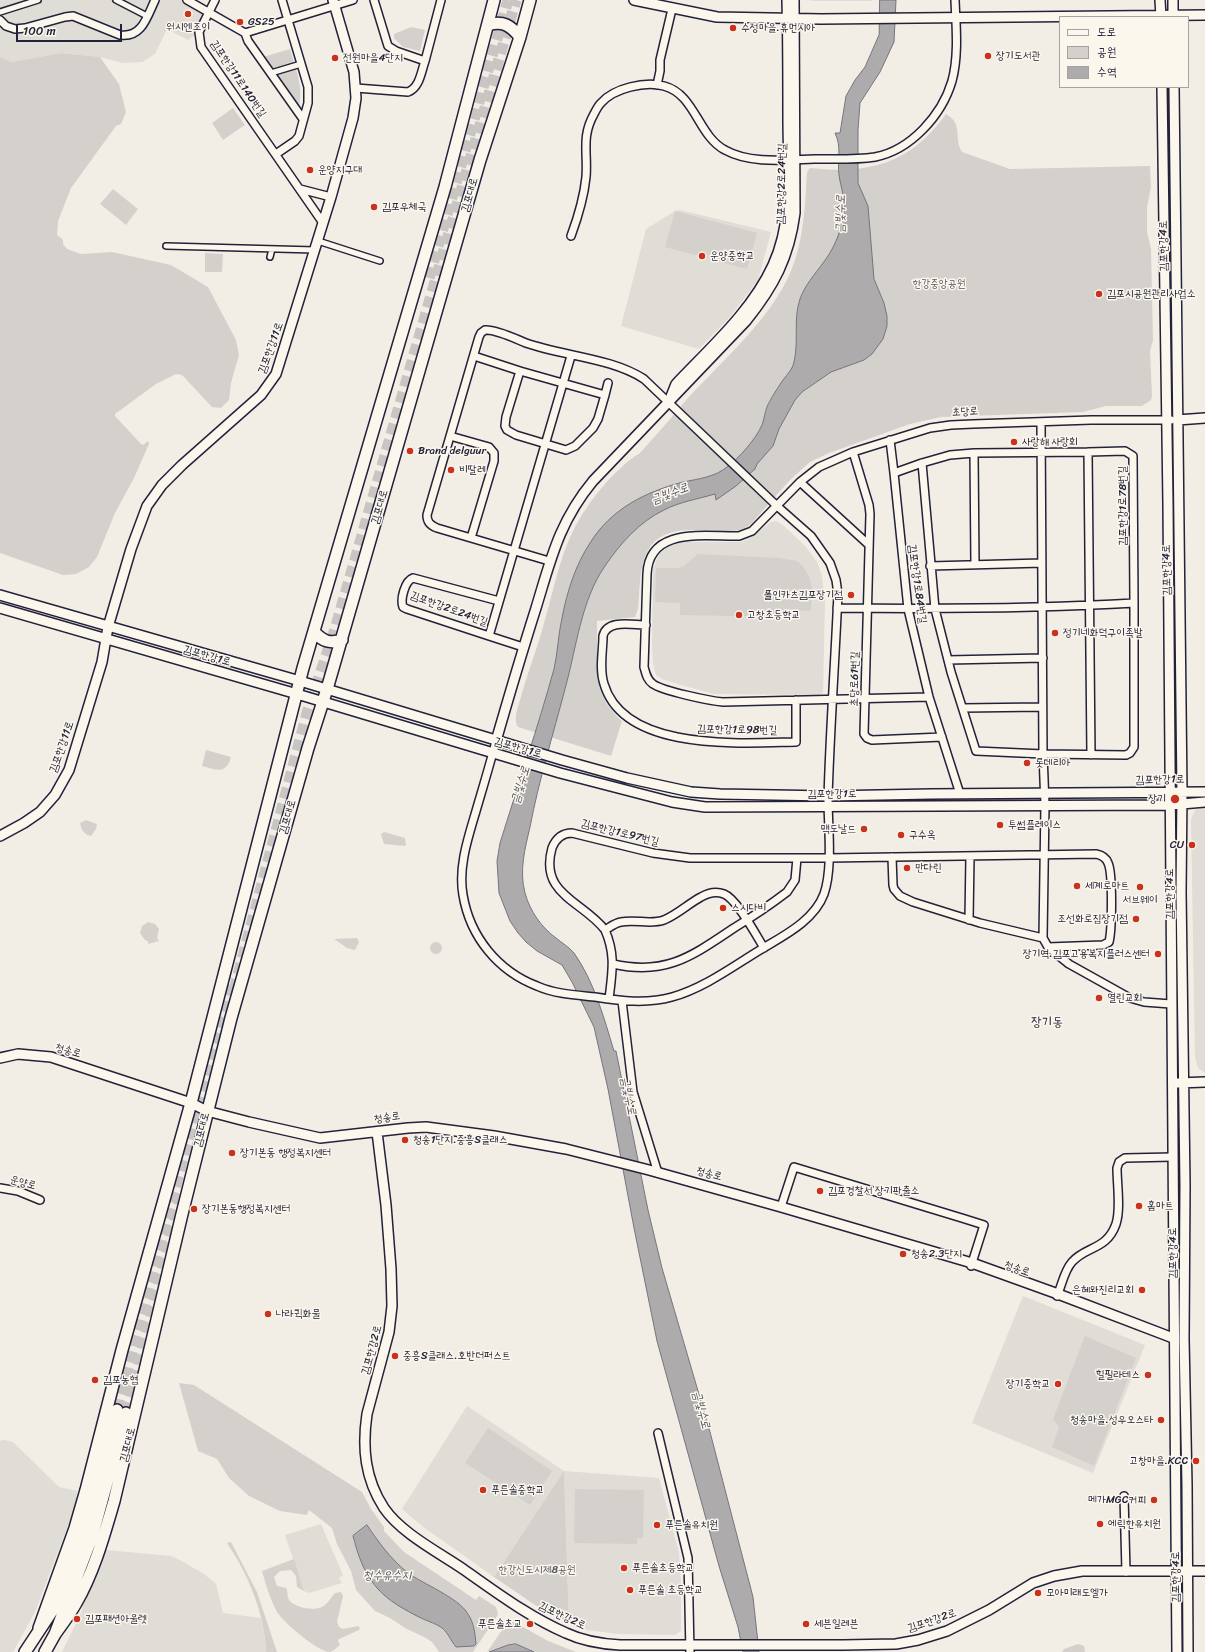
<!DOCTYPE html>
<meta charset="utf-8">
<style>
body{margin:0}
#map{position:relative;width:1205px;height:1652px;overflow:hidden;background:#f2eee5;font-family:Sriracha,"Poor Story",sans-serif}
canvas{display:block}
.legend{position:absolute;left:1059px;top:16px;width:130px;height:72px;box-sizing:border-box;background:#fbf7ec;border:1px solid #a4a2a5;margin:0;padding:5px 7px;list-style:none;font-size:12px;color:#22223b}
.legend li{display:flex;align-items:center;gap:8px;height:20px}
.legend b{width:20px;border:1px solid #a4a2a5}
.scale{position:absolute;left:16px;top:24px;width:106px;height:18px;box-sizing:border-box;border:2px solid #22223b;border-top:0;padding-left:5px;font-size:12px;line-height:14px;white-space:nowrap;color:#22223b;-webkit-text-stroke:3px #fbf7ec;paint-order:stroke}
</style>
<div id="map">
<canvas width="1205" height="1652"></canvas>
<ul class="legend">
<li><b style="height:5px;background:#fbf7ec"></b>도로</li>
<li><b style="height:11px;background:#d4d1cc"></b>공원</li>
<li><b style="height:11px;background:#aeabad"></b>수역</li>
</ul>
<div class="scale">100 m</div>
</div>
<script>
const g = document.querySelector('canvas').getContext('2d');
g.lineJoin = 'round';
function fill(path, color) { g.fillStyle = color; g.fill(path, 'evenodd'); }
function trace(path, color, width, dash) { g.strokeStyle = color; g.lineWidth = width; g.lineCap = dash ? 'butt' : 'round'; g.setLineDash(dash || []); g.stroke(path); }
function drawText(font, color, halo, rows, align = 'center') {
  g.font = font + ' Sriracha,"Poor Story",sans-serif'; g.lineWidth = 3; g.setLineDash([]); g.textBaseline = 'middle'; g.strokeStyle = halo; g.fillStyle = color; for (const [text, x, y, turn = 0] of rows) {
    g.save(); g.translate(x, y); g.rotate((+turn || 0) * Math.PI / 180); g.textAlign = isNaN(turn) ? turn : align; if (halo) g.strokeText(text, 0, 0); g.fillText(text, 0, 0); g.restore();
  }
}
fill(new Path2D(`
 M0 0H187L209 12 199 32 188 40 167 29 155 54 142 62 123 63 100 57 61 53 12 62 0 57Z
 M807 0H872V1H815Z
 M680 210 771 232 758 280 729 318 699 349 621 326 646 229 675 211Z
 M776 521 784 526 806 547 817 562 822 576 825 602 823 693 819 695 714 694 681 685 662 679 656 675 653 664 652 643 653 568 660 553 671 545 686 542H742L752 537 771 522Z
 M1202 807H1205V1073L1198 1068 1195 1058 1191 819 1195 810Z
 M1023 1296 1145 1345 1093 1473 972 1423Z
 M467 1406 564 1471 659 1478 679 1553 681 1583V1631L675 1635 618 1634 587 1630 569 1623 564 1472 494 1577 422 1526 402 1509Z
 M5 1440 13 1442 59 1487 77 1491 75 1507 35 1612 13 1652H0V1441Z
 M321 1524 343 1575 339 1578 342 1583 309 1593 304 1591 285 1535Z
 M106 1550 171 1556 180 1560 204 1574 216 1584 223 1613 261 1618 264 1632 266 1652H62L81 1613 85 1600Z`), '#e0dcd6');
fill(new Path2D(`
 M411 27 425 30 420 51 403 47 394 38V34Z
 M290 49C295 68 305 89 298 108L263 57Z
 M61 53 100 57 119 84 126 112 121 124 116 126 71 188 58 221 57 235 63 240V244L67 249 81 254 112 252 171 265 208 287 236 340 239 355 231 383 229 400 221 408 212 407 182 375 176 374 156 384 115 414V416L141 444 143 445 148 441 149 444 134 478 115 513 97 557 89 567 76 574 63 575 0 553V57L12 62Z
 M233 108 245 125 223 140 212 123Z
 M946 114C964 124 953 138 962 152L1010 169 1150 166 1151 187 1147 207V232L1151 249 1153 340 1150 351 1152 396 1151 400 1142 406H1106L1083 412 941 417 910 424 829 453 810 462 790 480 751 524C741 532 731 531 719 531 704 531 685 528 670 533 637 542 641 582 638 609L635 617 597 621V676C600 695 608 709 622 721L611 756 518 727C512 719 520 702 522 693 529 669 538 646 544 623 553 593 559 559 573 531 587 503 613 470 640 453 656 435 672 417 688 398 722 361 771 319 791 271 804 239 805 206 807 172L810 168C822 169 834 170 846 170 892 167 920 150 946 114Z
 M113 189 138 209 126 225 100 204Z
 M675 211 757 233 747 269 665 247Z
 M205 253 223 254 222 272H205Z
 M698 554 780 558 797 561 803 566 810 579 812 589 811 611 785 609 784 617 680 615V603L655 602 656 568H678L684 566Z
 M206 750 231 757C226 775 216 770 202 766Z
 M86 820 97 824 96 829 91 836 87 835 82 830 80 823Z
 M384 832 405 838 406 846 384 844 381 834Z
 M148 922 155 924 159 929 157 938 159 941 148 944V941L145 940 140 933 142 926Z
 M357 938 359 942 355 950 347 948 334 939Z
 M430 948a6 6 0 1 1 12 0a6 6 0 1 1-12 0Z
 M1085 1336 1136 1358 1094 1466 1052 1447 1059 1427 1053 1419Z
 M179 1383 194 1385 362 1492 371 1509 384 1527V1531L404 1552 476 1600 479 1596 496 1607 498 1614 497 1616 473 1652H439L432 1642 426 1638 405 1628 390 1618 375 1611 356 1590 351 1571 337 1544 332 1528 309 1510 307 1515 280 1511 249 1496 229 1478 217 1459 198 1451ZM367 1525 384 1551 391 1558 408 1572 445 1595 469 1614 474 1630 454 1646 448 1634 439 1626 408 1611 375 1587 366 1574 353 1539Z
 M488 1428 552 1471 530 1505 465 1463Z
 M564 1471 569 1623 535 1605 494 1577Z
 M575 1489 644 1490 643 1538H637V1544L574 1543Z
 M231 1542 257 1592 277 1652H266C265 1614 248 1574 227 1543Z
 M294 1559 304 1591 297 1587 296 1576 291 1570 280 1571 274 1577 277 1586 286 1588C288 1592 287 1596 289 1600 295 1608 314 1611 322 1607 328 1604 331 1597 335 1593L341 1592 343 1596 337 1622 339 1627 343 1629 358 1626 360 1628 359 1630 339 1639 338 1641 340 1645C337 1647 334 1651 330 1652 318 1652 283 1622 277 1612 270 1599 266 1585 262 1571Z
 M509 1620 516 1623 548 1641 576 1652H534L516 1644 508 1645 487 1652Z
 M1078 1644 1084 1646 1085 1652H1062L1064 1649Z`), '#d4d1cc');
const water = new Path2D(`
 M880 0H896L894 42 880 72 860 103 858 130V183L868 206 874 279 884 303 887 316V326L883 339 872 354 864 360 831 372 802 392 795 400 779 429 773 446 757 464 755 469 736 486 716 500 715 494C698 499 679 502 664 510 639 522 620 544 605 566 581 600 576 650 565 689 553 735 539 780 530 827 525 849 519 870 525 893 530 911 541 927 556 938 562 943 569 947 574 953 594 981 604 1018 614 1051H616L648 1210 662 1268 710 1432 753 1597 759 1652H743L738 1627 719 1566 657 1341 634 1228 608 1089 594 1027 572 982 562 965 537 951 526 942 518 933 510 921 499 893 497 861 500 843C518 785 538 727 554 669 558 652 558 635 562 618 567 592 575 566 590 543 611 509 645 492 683 482 698 479 715 477 727 467 739 458 756 439 762 425 765 417 765 408 770 401 773 395 777 389 781 383 786 375 792 371 794 362 799 341 793 319 800 299 805 285 815 274 823 263 835 248 845 223 844 204 844 194 840 184 839 175 837 160 842 147 835 133H840L846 96 855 80 865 67 879 35Z
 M367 1525C379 1543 390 1558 407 1572 423 1584 459 1598 468 1614 474 1623 475 1633 476 1644L474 1646 456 1647C450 1640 448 1631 439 1626 432 1622 424 1620 417 1616 377 1596 364 1579 353 1536Z
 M516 1644 534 1652H489L508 1645Z`);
fill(water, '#aeabad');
trace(water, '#76747f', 1);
trace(new Path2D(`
 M429 278 508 0
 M234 990 307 713 335 629 516 0
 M117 1410 230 978
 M126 1413 181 1195`), '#c8c5c3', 11, [11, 5.5]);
const pedestrian = new Path2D(`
 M116 0 147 16
 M0 12 38 0
 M271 73 301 64
 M318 241 380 261
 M166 246 315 250
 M270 257 272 249`);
const minor = new Path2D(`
 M187 0 245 33 353 0
 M215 0 199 32 201 47 323 223
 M0 20 6 26 15 29 25 28 65 17 73 16 120 35C142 38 147 17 155 0
 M245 33 248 41 303 119
 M425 61 441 0
 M657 85 660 71V60L672 9
 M356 88 408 92C420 87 421 72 425 61L396 51 388 46 374 0
 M276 154 295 141 299 136 308 103V87L282 0
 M300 189 331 197
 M571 236C578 217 584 197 586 177 588 153 581 137 594 114 596 110 598 106 601 103 614 88 645 81 664 86 695 94 698 136 725 150 750 164 785 160 814 159 834 159 855 160 875 157 911 150 942 115 952 81 959 55 956 26 955 0
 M474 356 520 371 506 417 505 426 507 430 516 435 566 450 575 446 593 428 598 419 605 395 520 371
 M605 395 608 383
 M1041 422 1043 754 1045 805 1043 938 1048 947 1069 964 1130 998 1144 1002 1171 1004
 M450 436 489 447 494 453V461L471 538
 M890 440 894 473 922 463 950 455 974 453 1088 452 1091 755
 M853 452 869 505 870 514 864 734 867 738 872 740 942 737
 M1088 452 1125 451 1133 456 1134 603
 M974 453 975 565
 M894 473 908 609 929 697 960 794
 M800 482 869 545
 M930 566 1042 563
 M499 601 413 578C405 581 400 599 403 607L407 609 489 636 571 356
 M837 608C936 609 1035 609 1134 603V747L1130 753 1126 755 1043 754 976 751 951 672 935 609 922 463
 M646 625C632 625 607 619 603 636 603 651 599 669 604 684 624 752 741 743 796 742V700
 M489 636 523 647
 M948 660 1043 658
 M929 697 723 702C710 701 663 691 653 684 647 680 646 674 644 667L647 574C649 526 706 537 739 536L752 531 800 482 819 467 853 452 930 428 951 425 973 424 1091 420H1171
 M963 708 1042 707
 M496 741C490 764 483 787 476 811 468 838 458 867 463 895 470 937 498 971 537 986 555 994 576 995 595 997 621 1001 647 1004 672 997 704 988 732 967 760 950 783 936 814 921 824 894 833 868 828 826 828 798 830 730 835 662 838 594L836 580 830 563 811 536 777 506 644 379C612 358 563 356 526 343 516 339 496 329 485 330L481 333 479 337 427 515C427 522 430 525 437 528L549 561
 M892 857 893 885 894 889 900 896 913 902 980 923 1043 938
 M969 920 970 856
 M605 930C583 901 539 895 552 848 556 838 562 833 572 833L653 853 690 858H828L1096 854C1101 855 1106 857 1108 863 1113 873 1112 930 1109 942L1103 945 1048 947
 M613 964C666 976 692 956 734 928 752 917 770 905 787 892L795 880 797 858
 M609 999C612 973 616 955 605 930 610 927 615 923 621 922 636 919 650 925 664 920 678 914 688 904 701 897 708 893 716 891 724 894 737 899 756 935 764 948
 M622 1001 633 1092 658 1173
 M0 1188 18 1191 40 1200
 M781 1207 794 1167 965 1219 984 1225 971 1266
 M1057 1296C1062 1285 1064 1271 1072 1262 1086 1246 1107 1250 1116 1224 1121 1209 1117 1185 1117 1168L1119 1162 1125 1158 1173 1157
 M658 1433 688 1558 690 1652
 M1124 1496 1126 1572`);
const tertiary = new Path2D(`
 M634 0 717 17 821 19 1205 15
 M1160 0 1161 17
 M1173 0V17
 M1162 87 1168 504 1177 1652
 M1174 87 1182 792 1181 892 1185 1185 1184 1339 1187 1485 1188 1652
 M670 399 676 384C711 347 752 311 773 265 794 220 788 166 788 118 788 79 788 39 787 0
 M1177 420 1205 418
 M0 595 300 681 562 760 627 778 691 792 720 794 828 796 931 794 1205 792
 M0 608 297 694 560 773 672 802 705 807 1170 805 1205 802
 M496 741C509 696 522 652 536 608 551 559 559 522 593 481L746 321C774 286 789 258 795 213L794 0
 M0 836 24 823 40 812 55 795 69 770 102 662 108 627 131 549 147 506 162 485 182 465 261 395 276 374 331 197 353 118 356 98 354 72 333 0
 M0 1058 18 1054 51 1057 191 1103 207 1111 249 1122 320 1138 408 1128 426 1127 494 1136 566 1149 649 1170 781 1207 972 1263 1058 1294 1173 1338
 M1178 1083 1205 1082
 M377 1132 386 1205 391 1269 392 1306 389 1332 367 1414C362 1448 365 1479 384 1508 401 1533 438 1552 463 1569 496 1592 529 1617 566 1633 583 1641 601 1644 620 1645H843L896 1644 918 1640 947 1631 989 1610 1033 1583 1054 1576 1082 1571H1205`);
const primary = new Path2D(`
 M488 25C503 20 511 26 520 37
 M314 632C323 641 329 644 342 640
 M39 1628 75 1528 86 1490 122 1350 191 1103 303 668 445 187 494 0
 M55 1634C62 1624 70 1614 76 1603 94 1572 104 1535 114 1501L182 1214 231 1018 308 748 327 689 480 160 520 37 530 0
 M25 1652 58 1602 71 1568 85 1527 117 1410
 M45 1652 55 1634 92 1537 126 1413`);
trace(pedestrian, '#22223b', 8);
trace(minor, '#22223b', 10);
trace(tertiary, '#22223b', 12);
trace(primary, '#22223b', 14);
trace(pedestrian, '#fbf7ec', 5);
trace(minor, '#fbf7ec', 7);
trace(tertiary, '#fbf7ec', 9);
trace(primary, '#fbf7ec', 11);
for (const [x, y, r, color] of [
 [188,14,4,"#c8321e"],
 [240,22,4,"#c8321e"],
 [733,28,4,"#c8321e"],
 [988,56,4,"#c8321e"],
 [335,58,4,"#c8321e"],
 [310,170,4,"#c8321e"],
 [374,207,4,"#c8321e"],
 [702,256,4,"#c8321e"],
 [1099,294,4,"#c8321e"],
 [1014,442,4,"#c8321e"],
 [410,451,4,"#c8321e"],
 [451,470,4,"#c8321e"],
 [851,595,4,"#c8321e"],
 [739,615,4,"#c8321e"],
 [1055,633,4,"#c8321e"],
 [1027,763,4,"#c8321e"],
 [1175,799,5,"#c8321e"],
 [1000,825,4,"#c8321e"],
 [864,829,4,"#c8321e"],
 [901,835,4,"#c8321e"],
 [1192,845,4,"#c8321e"],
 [907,868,4,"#c8321e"],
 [1077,886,4,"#c8321e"],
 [1140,887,4,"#c8321e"],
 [723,908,4,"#c8321e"],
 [1136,919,4,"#c8321e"],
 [1158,954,4,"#c8321e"],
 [1099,998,4,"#c8321e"],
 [405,1140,4,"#c8321e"],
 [232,1153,4,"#c8321e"],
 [820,1191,4,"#c8321e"],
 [1139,1206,4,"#c8321e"],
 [194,1209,4,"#c8321e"],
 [903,1254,4,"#c8321e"],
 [1142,1290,4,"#c8321e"],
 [268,1314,4,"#c8321e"],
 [395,1356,4,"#c8321e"],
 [1148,1375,4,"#c8321e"],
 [95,1380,4,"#c8321e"],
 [1058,1384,4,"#c8321e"],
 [1161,1420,4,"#c8321e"],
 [1196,1461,4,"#c8321e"],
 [483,1490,4,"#c8321e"],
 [1154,1500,4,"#c8321e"],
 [1100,1524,4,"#c8321e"],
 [657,1525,4,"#c8321e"],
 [624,1568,4,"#c8321e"],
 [630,1590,4,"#c8321e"],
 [1038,1593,4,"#c8321e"],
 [77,1619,4,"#c8321e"],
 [530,1624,4,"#c8321e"],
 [806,1624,4,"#c8321e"]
]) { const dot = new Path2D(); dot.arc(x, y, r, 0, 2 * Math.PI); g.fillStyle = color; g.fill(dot); trace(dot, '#fbf7ec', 1.5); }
drawText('11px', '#22223b', '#fbf7ec', [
 ["GS25",248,22],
 ["워시엔조이",188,27,"center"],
 ["수정마을.휴먼시아",741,28],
 ["장기도서관",996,56],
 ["전원마을4단지",343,58],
 ["운양지구대",318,170],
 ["김포우체국",382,207],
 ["운양중학교",710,256],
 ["김포시공원관리사업소",1107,294],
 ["사랑해 사랑회",1022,442],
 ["Brand delguur",418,451],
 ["비딸레",459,470],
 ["폴인카츠김포장기점",843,595,"right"],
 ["고창초등학교",747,615],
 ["정기네화덕구이족발",1063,633],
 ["롯데리아",1035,763],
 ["장기",1166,799,"right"],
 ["투썸플레이스",1008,825],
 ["맥도날드",856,829,"right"],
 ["구수옥",909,835],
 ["CU",1184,845,"right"],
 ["만다린",915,868],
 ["세계로마트",1085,886],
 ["서브웨이",1140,900,"center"],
 ["스시다비",731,908],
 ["조선화로집장기점",1128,919,"right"],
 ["장기역.김포고용복지플러스센터",1150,954,"right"],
 ["열린교회",1107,998],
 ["청송1단지.중흥S클래스",413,1140],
 ["장기본동 행정복지센터",240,1153],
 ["김포경찰서 장기파출소",828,1191],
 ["홈마트",1147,1206],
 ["장기본동행정복지센터",202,1209],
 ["청송2.3단지",911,1254],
 ["은혜와진리교회",1134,1290,"right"],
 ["나라퀵화물",276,1314],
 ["중흥S클래스.호반더퍼스트",403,1356],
 ["힐필라테스",1140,1375,"right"],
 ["김포농협",103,1380],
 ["장기중학교",1050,1384,"right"],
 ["청송마을.성우오스타",1153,1420,"right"],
 ["고창마을.KCC",1188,1461,"right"],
 ["푸른솔중학교",491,1490],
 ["메가MGC커피",1146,1500,"right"],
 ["에릭한유치원",1108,1524],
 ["푸른솔유치원",665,1525],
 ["푸른솔초등학교",632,1568],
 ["푸른솔 초등학교",638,1590],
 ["모아미래도엘가",1046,1593],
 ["김포패션아울렛",85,1619],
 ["푸른솔초교",522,1624,"right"],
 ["세븐일레븐",814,1624]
], 'left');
drawText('11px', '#22223b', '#fbf7ec', [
 ["김포한강11로140번길",238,79,56],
 ["김포한강2로24번길",782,184,-89],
 ["김포대로",470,195,-74],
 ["김포한강4로",1164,246,-91],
 ["김포한강11로",271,348,-70],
 ["초당로",965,412,-3],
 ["김포한강1로78번길",1123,506,-90],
 ["김포대로",380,507,-74],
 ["김포한강4로",1167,570,-91],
 ["김포한강1로84번길",917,584,82],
 ["김포한강2로24번길",449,609,20],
 ["김포한강1로",207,656,16],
 ["초당로61번길",855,679,-89],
 ["김포한강1로98번길",737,730,1],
 ["김포한강11로",62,747,-71],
 ["김포한강1로",518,748,16],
 ["김포한강1로",1160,780,-1],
 ["김포한강1로",832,794],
 ["김포대로",288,817,-74],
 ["김포한강1로97번길",620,833,14],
 ["김포한강4로",1170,894,-90],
 ["청송로",68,1051,16],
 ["청송로",387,1118,-8],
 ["김포대로",202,1130,-76],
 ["청송로",709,1174,15],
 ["운양로",23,1183,16],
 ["김포한강4로",1173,1253,-90],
 ["청송로",1017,1269,19],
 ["김포한강2로",372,1350,-75],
 ["김포대로",128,1445,-76],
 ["김포한강4로",1176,1577,-90],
 ["김포한강2로",562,1616,25],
 ["김포한강2로",932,1621,-19]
]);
drawText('11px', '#575766', '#fbf7ec', [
 ["한강중앙공원",939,284],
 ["한강신도시제8공원",537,1570]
]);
drawText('italic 12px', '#535263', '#fbf7ec', [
 ["금빛수로",841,214,-89],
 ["금빛수로",670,494,-20],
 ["금빛수로",521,785,-73],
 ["금빛수로",628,1096,79],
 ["금빛수로",701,1410,75],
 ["청수유수지",387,1576]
]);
drawText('13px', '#22223b', '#fbf7ec', [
 ["장기동",1047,1023]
]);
</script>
